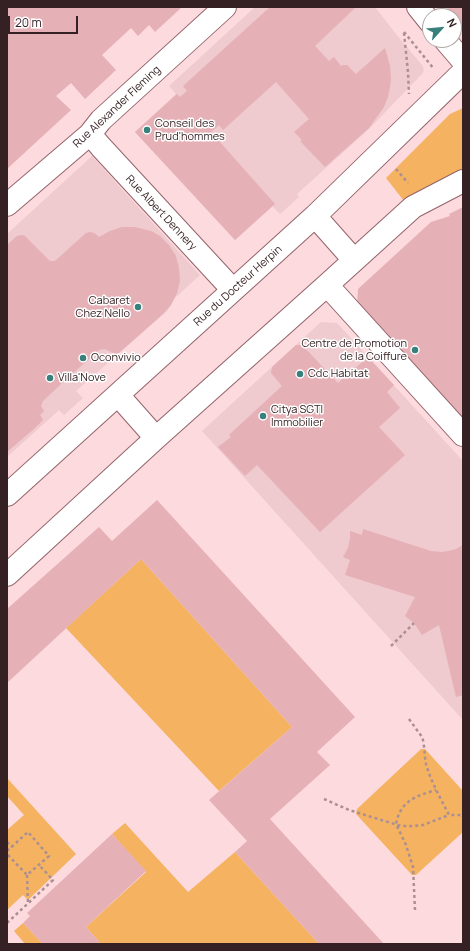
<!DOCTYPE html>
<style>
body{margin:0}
#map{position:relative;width:470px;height:951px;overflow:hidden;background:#fcdade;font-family:Manrope,sans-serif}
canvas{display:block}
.frame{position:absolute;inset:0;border:8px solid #352123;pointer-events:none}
.north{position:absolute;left:422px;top:8px;width:40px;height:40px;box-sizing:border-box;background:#fff;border:1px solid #aea6a7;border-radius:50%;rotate:63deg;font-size:11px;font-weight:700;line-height:16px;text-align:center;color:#352123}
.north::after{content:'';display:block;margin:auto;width:14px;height:18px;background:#38807c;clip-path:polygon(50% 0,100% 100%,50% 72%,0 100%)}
.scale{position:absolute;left:8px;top:16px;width:70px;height:18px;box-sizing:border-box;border:2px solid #352123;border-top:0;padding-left:5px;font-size:12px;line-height:14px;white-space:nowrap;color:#352123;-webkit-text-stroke:3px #fff;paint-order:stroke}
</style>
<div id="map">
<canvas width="470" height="951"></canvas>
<div class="frame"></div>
<div class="north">N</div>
<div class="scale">20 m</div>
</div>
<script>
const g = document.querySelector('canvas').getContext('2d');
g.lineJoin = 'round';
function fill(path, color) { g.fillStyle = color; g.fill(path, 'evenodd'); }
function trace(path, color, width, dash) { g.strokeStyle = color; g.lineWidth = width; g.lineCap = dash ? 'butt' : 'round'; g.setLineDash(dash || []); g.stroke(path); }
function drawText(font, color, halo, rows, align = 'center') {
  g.font = font + ' Manrope,sans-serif'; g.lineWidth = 3; g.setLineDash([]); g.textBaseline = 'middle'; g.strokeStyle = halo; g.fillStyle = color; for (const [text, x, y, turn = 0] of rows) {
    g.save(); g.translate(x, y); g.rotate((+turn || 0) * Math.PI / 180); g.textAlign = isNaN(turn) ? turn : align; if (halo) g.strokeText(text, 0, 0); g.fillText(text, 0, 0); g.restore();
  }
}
fill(new Path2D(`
 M255 7H375L396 34 422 65 424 70 422 74 369 129 297 194 299 197 280 214 272 206 235 240 135 132 176 94 169 86Z
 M92 156 200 275 175 298 167 311 76 391 83 398 64 415 59 410 7 457V234Z
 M321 322 337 323 463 461V720L202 431Z`), '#efcace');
fill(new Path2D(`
 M463 108V173L404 201 386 178 450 114Z
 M141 559 292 727 219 791 66 628Z
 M421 749H425L463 791V832L416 875H412L356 814 357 809Z
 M7 778 76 854 28 900 23 895 7 910V830L24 815 7 796Z
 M125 823 188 892 235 852 319 944H101L86 927 146 872 112 834Z
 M23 923 43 944H25L14 931Z`), '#f5b361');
fill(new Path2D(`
 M7 7H182L155 32 149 25 138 36 131 28 102 55 116 70 85 99 71 83 56 96 71 110 7 169Z
 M270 7H354L355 8 315 46 329 61 334 57 341 66 343 65H347L356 74 385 48 390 66 391 78 390 87 388 97 384 107 369 128 325 167 300 141 302 140 294 132 309 119 276 82 223 130 219 125 211 132 275 204 235 240 135 132 177 94 180 97 187 91 183 86Z
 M446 7H463V28L454 16Z
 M463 207V421L357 305 358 289 431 222 450 216 449 214Z
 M122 227H135L151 231 160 236 169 245 176 256 179 268 180 281 177 293 171 305 163 314 119 353 115 354 105 349 99 350 60 385 43 401 41 406 44 411 40 415 43 420 35 428 7 452V245L17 236 22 235 25 236 50 261H55L86 233 90 232 94 233 99 237 110 231Z
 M296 345H302L338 383 368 357 394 385 387 392 400 408 379 427 405 455 320 532 257 465 245 476 218 447 231 437 229 435 282 386 271 373 272 367Z
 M157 500 355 717 317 752 330 765 270 819 384 944H319L235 852 247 841 209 800 292 727 141 559 7 683V609L99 527 112 541Z
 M363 529 431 551 442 552 448 551 456 549 463 545V695L456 697 439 625 422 635 414 623 405 616 415 597 345 575 350 560 343 557 348 548 350 538V531L362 535Z
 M112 834 146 871 86 927 101 944H43L23 923 30 916 27 913Z`), '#e5b0b6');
const minor = new Path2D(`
 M418 7 430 22
 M445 40 463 61
 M90 134 101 147 233 290
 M7 205 90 134 101 120 225 7
 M315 216 354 260
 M327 285 463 435
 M118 395 156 438
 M7 495 315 216 463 72
 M7 575 156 438 327 285 413 207 463 181`);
trace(minor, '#93636a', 24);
trace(new Path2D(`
 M404 32 434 69
 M404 33 408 72 409 94
 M396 169 408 183
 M391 646 414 623
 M409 719 422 737C425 745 424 755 426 764 431 782 441 799 449 815H463
 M324 799 349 810 401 826H411L423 825 449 815
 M7 842 12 847
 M7 851 28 832 49 856 27 875 7 854
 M27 875 28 904
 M415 910 413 867 406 845 396 824C397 820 398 815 400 812 407 798 423 794 436 790
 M7 923 53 880 39 865`), '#ac8f92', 2.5, [3, 3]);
trace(minor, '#fff', 22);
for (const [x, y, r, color] of [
 [147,130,4,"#38807c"],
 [138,307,4,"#38807c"],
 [415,350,4,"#38807c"],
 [83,358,4,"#38807c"],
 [300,374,4,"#38807c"],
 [50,378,4,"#38807c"],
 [263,416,4,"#38807c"]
]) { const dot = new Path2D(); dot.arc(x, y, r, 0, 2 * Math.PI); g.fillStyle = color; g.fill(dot); trace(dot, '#fff', 1.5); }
drawText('11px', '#352123', '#fff', [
 ["Rue Alexander Fleming",117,107,-43],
 ["Rue Albert Dennery",161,213,47],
 ["Rue du Docteur Herpin",238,286,-42]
]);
drawText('11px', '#352123', '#fff', [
 ["Conseil des",155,124],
 ["Prud'hommes",155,137],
 ["Cabaret",130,301,"right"],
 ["Chez Nello",130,314,"right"],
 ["Centre de Promotion",407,344,"right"],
 ["de la Coiffure",407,357,"right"],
 ["Oconvivio",91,358],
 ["Cdc Habitat",308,374],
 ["Villa'Nove",58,378],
 ["Citya SGTI",271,410],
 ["Immobilier",271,423]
], 'left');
</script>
